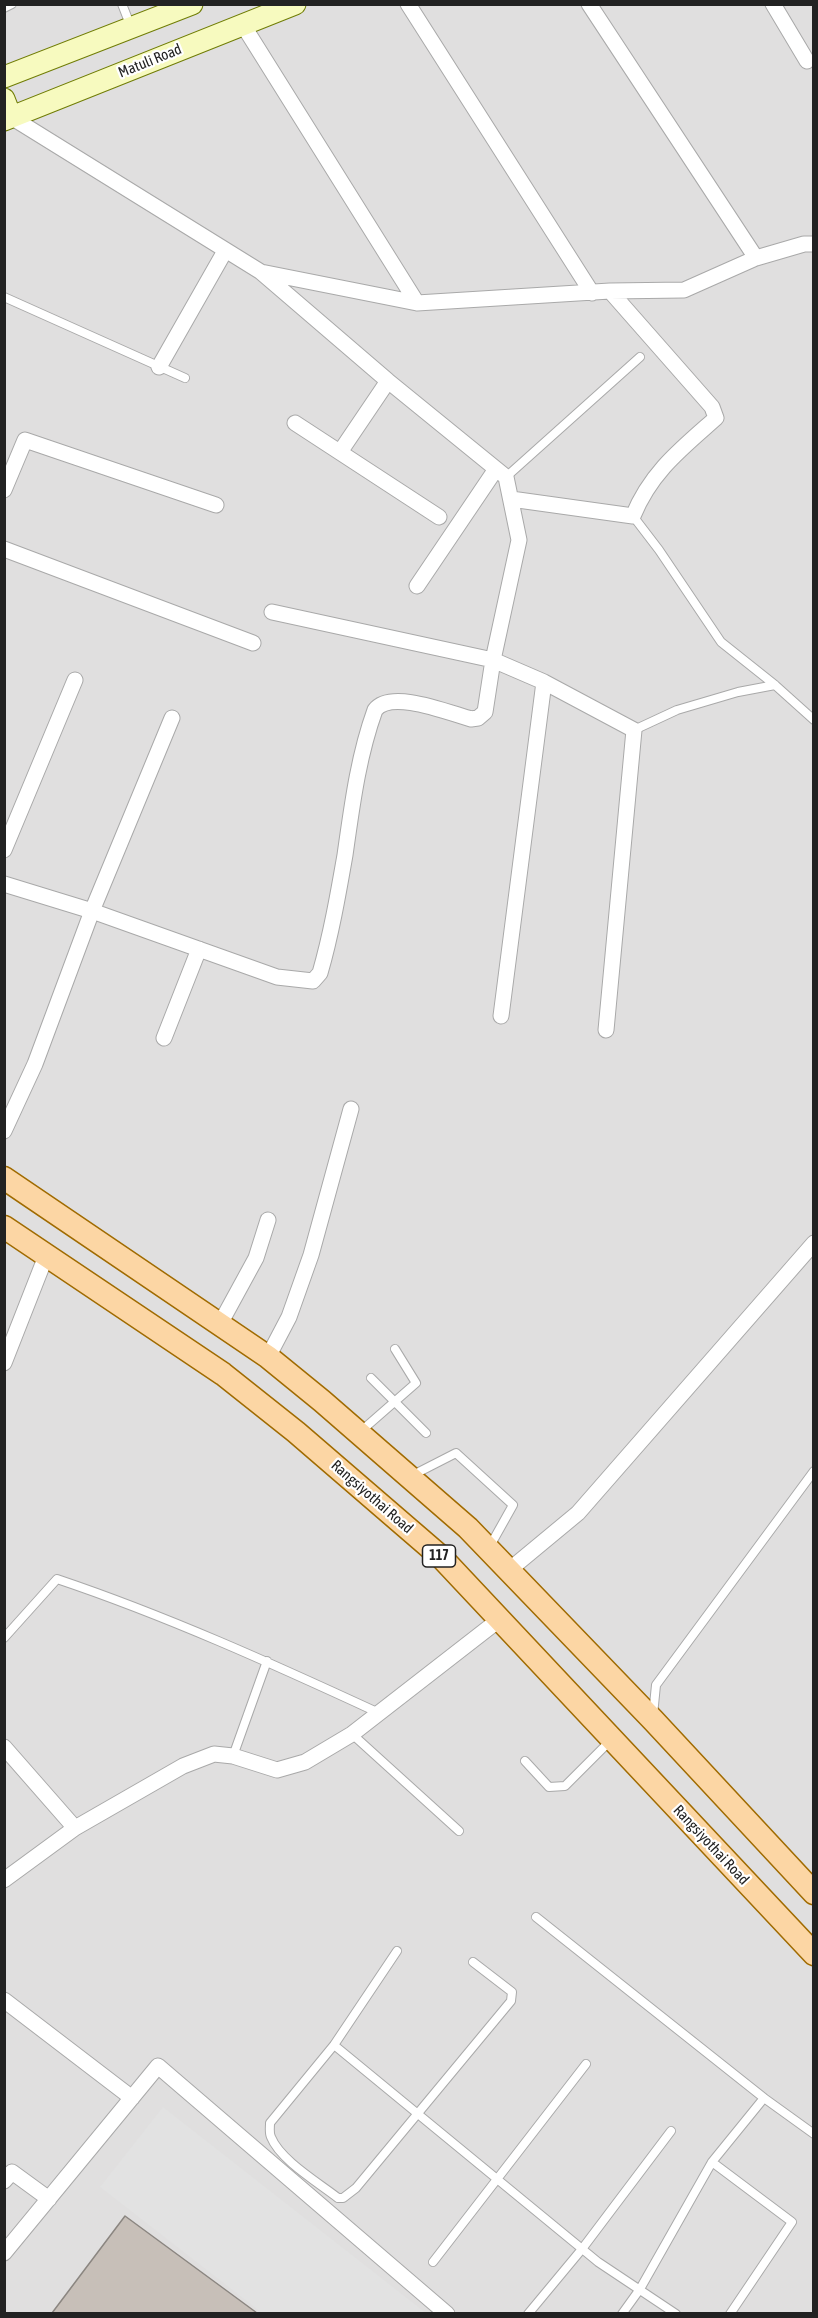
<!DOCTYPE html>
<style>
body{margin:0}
#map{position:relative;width:818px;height:2318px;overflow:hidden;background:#f2efe9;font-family:"Asap Condensed",sans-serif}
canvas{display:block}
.frame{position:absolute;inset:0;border:6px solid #222;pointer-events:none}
</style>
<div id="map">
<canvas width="818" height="2318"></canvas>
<div class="frame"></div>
</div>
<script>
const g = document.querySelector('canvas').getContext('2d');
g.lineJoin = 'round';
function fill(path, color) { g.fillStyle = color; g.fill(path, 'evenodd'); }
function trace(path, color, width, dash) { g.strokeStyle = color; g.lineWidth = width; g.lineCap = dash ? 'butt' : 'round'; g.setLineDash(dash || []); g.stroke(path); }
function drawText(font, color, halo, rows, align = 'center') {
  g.font = font + ' "Asap Condensed",sans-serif'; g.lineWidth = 4.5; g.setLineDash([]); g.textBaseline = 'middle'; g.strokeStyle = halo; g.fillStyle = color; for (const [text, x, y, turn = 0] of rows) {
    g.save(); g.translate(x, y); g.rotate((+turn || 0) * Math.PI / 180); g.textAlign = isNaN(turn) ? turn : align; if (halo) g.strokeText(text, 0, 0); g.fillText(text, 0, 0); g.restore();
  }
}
fill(new Path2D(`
 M5 5H813V2313H5Z`), '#e0dfdf');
fill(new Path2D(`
 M163 2107 426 2313H262L100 2187Z`), '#e2e2e2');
const building = new Path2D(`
 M125 2216 257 2313H52Z`);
fill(building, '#c7bfb8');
trace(building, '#8b8681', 1.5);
const service = new Path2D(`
 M122 4 131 27
 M4 8 12 4
 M4 297 185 378
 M506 477 640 357
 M633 516 659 550 721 642 775 685 814 720
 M634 730 677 710 738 692 775 685
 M371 1378 426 1433
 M360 1432 416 1383 395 1349
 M411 1476 456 1453 513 1505 490 1546
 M4 1638 57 1579C167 1616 273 1664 379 1713
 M653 1715 656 1685 814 1471
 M352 1734 459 1831
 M233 1756 267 1661
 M525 1761 549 1787 565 1786 611 1740
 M536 1917 764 2098 814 2134
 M397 1951 334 2045 270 2123C270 2128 269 2133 271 2137 280 2160 319 2183 338 2198H343L356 2188 511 2001 512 1992 473 1962
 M334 2045 598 2262 676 2314
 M712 2162 792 2222 730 2314
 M433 2262 586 2064
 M528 2314 582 2249 671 2131
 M622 2314 640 2289 712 2162 764 2098`);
const minor = new Path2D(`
 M408 4 592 293
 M589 4 756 258
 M773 4 807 61
 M243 25 417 303
 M11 117 261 272 417 303 610 291 684 290 756 258 804 244H814
 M261 272 388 381 506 477 519 540 493 660 544 682 634 730 606 1030
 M159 367 225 251
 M295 423 439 517
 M340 452 388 381
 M4 490 25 440 216 505
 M511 499 633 516C651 472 681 449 716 418L712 407 610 291
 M4 549 253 643
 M417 586 496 469
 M4 850 75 680
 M4 884 92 911 277 977 313 981 320 973C331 935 338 895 345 855 352 806 358 757 375 710 391 689 449 713 471 719L478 718 485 712 493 660 272 612
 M501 1016 544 682
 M164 1038 199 949
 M4 1131 35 1064 92 911 172 718
 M220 1324 256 1258 268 1220
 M268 1357 289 1317 311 1255 351 1109
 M4 1363 46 1256
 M508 1571 578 1513 814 1243
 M4 1747 75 1828
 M4 1880 75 1828 183 1766 214 1754 233 1756 277 1770 305 1762 352 1734 500 1619
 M4 2000 132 2098
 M4 2181 12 2172 49 2199
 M4 2253 158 2066 447 2314`);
const secondary = new Path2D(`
 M4 77 192 4
 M4 99 11 117
 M4 120 295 4`);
const primary = new Path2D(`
 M4 1178 268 1357 322 1401 468 1528 653 1720 814 1893
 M4 1227 223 1374 296 1432 441 1557 814 1954`);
trace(service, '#a9a9a9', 10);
trace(minor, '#a9a9a9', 17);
trace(secondary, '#707d05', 23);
trace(primary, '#a06b00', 25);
trace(service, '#fff', 8);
trace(minor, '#fff', 15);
trace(secondary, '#f7fabf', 21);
trace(primary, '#fcd6a4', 22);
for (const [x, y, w] of [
 [439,1556,33]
]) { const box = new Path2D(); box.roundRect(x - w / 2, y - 11, w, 22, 4.5); g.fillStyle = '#fff'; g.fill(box); trace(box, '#222', 1.5); }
drawText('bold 14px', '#222', null, [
 ["117",439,1556]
]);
drawText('15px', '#222', '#fff', [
 ["Matuli Road",150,61,-22],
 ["Rangsiyothai Road",372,1497,41],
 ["Rangsiyothai Road",711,1845,47]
]);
</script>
